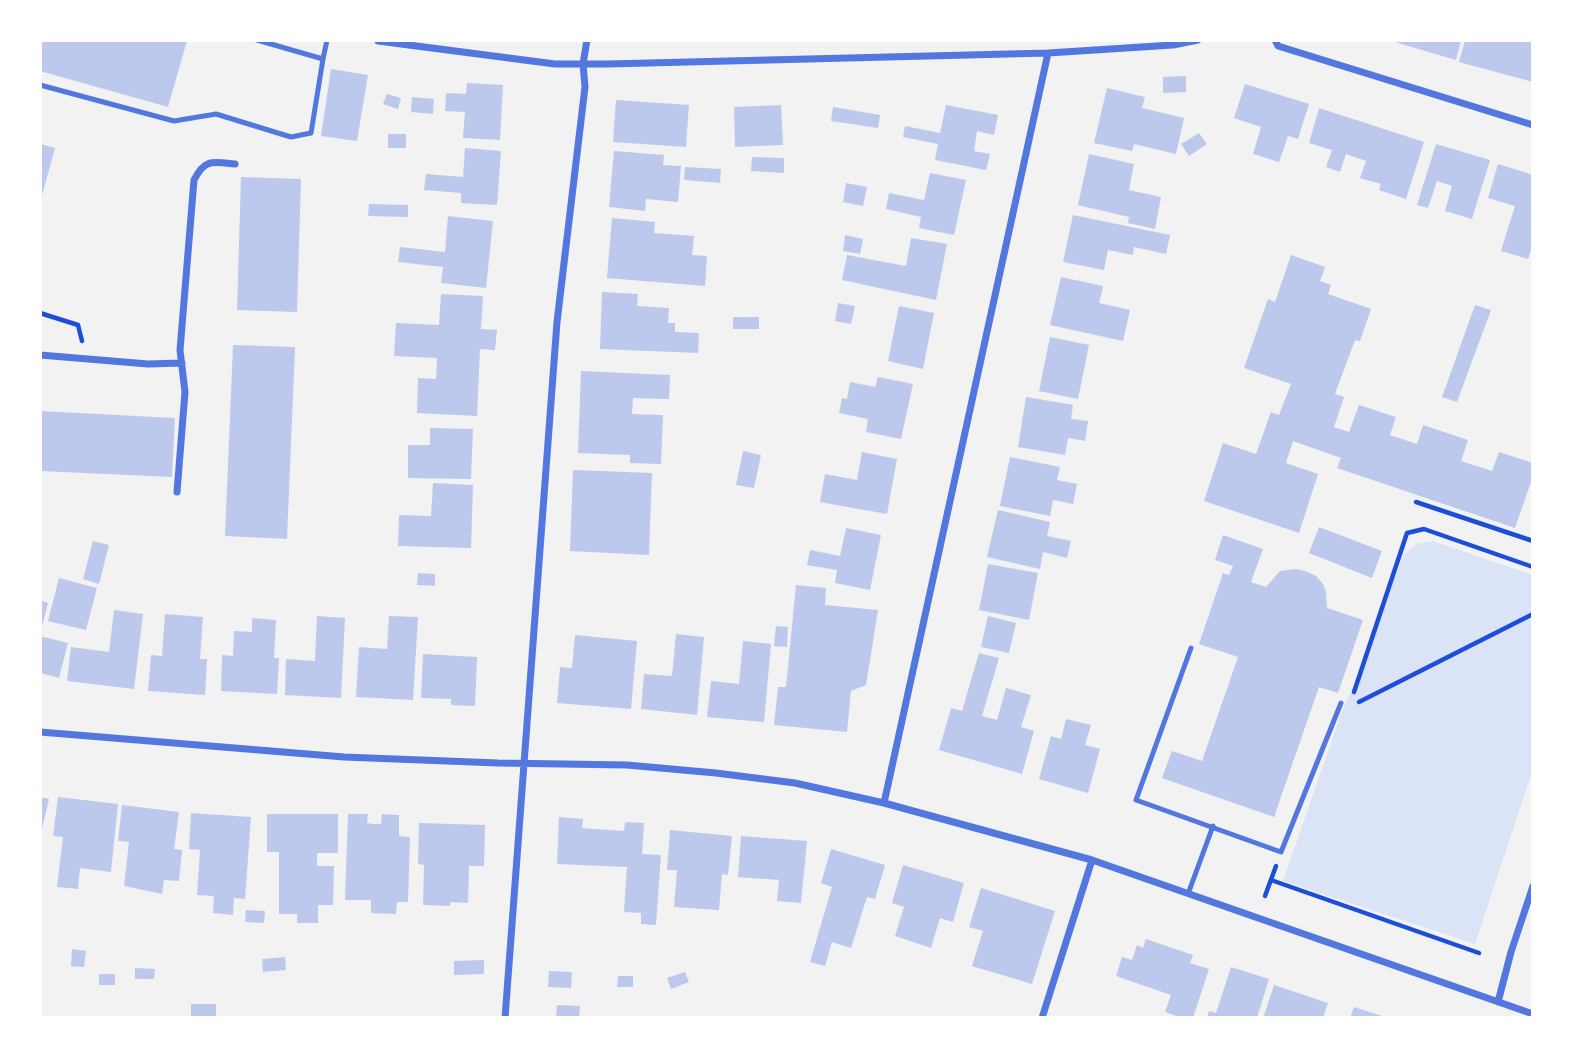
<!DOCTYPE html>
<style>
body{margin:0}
#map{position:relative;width:1573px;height:1058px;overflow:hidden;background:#f2f2f2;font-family:Figtree,sans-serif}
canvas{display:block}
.frame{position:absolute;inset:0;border:42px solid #fff;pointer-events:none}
</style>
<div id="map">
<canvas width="1573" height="1058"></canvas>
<div class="frame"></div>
</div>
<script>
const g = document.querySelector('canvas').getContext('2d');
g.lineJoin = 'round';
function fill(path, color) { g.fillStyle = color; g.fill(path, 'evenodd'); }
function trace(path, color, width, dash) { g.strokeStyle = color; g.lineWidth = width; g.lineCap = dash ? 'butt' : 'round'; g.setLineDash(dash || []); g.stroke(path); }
fill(new Path2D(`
 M1433 541 1533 575V769L1475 944 1283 881 1341 714 1363 665 1403 555 1417 544Z`), '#dbe4f7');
fill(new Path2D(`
 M40 40H185L187 41 168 107 40 71Z
 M1388 40H1461L1456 60Z
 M1465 40H1533V82L1459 62Z
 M331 69 368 75 357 141 321 136Z
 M1186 76V92L1163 93V77Z
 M467 83 503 85 500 140 463 138 465 112 445 111 446 93 466 94Z
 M1245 84 1309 104 1298 139 1288 136 1279 162 1253 154 1261 127 1234 118Z
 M1107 88 1145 97 1142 108 1184 118 1176 154 1134 144 1132 151 1094 143Z
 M387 94 401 98 398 109 383 104Z
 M412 97 434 99 433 114 411 112Z
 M616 100 689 105 686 147 613 142Z
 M781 105 783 145 735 147 734 107Z
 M946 105 998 115 994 135 977 131 974 151 990 154 986 170 935 160 938 144 903 137 905 126 940 133Z
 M833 107 880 115 878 128 831 121Z
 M1319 108 1424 142 1406 199 1379 190 1381 184 1360 178 1366 161 1346 154 1340 172 1326 167 1332 150 1309 143Z
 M1199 133 1207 144 1189 156 1181 144Z
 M388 134H406V148H388Z
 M40 144 55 148 41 199H40Z
 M1436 144 1490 160 1472 219 1445 211 1452 186 1437 181 1428 208 1417 205Z
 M465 148 501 151 497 205 461 203V193L424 190 426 174 463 177Z
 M614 151 664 155 663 165 681 166 678 202 646 199 645 211 609 207Z
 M1089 154 1134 164 1129 190 1161 197 1155 229 1128 223 1129 217 1078 205Z
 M752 157 784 158V173L751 171Z
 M1498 164 1533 175V244L1528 259 1501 251 1515 206 1488 198Z
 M685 167 721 169 720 183 684 180Z
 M930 173 966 180 954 235 919 228 921 217 886 209 889 193 924 200Z
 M241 177 301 179 297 312 237 310Z
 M846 183 867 187 863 206 843 202Z
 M369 204 408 205V217L368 216Z
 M1073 215 1170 235 1166 254 1134 247 1133 255 1108 250 1104 270 1063 262Z
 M448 216 493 221 486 288 441 283 443 267 398 262 400 247 445 252Z
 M612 218 655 222 654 233 694 236 692 255 707 256 705 286 607 278Z
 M845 235 863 239 860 254 843 251Z
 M911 238 947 244 936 300 842 280 847 255 906 266Z
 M1291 255 1325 267 1320 281 1331 285 1328 294 1371 309 1360 341 1355 340 1335 394 1344 397 1334 427 1349 432 1359 405 1396 417 1390 435 1417 444 1423 425 1468 440 1461 461 1492 471 1499 452 1533 463V476L1515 528 1337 468 1341 458 1293 441 1286 463 1318 474 1299 533 1204 501 1223 443 1256 454 1271 412 1279 415 1291 384 1244 368 1268 299 1275 302Z
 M1061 277 1103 286 1099 303 1130 310 1123 341 1050 325Z
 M602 292 638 294 637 306 669 308 668 323H675V332L699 333 698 353 600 349Z
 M441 294 483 296 481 329 497 330 495 350 480 349 477 416 417 413 418 378 436 379 437 358 394 356 396 323 439 325Z
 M838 303 855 306 851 324 835 321Z
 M1475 305 1491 310 1457 402 1442 397Z
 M899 306 934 313 923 369 888 361Z
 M733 317H759V329H733Z
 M1050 337 1089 345 1078 399 1039 391Z
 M233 345 295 347 287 539 225 536Z
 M581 371 670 375 669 399 633 398 632 414 663 415 661 464 630 463V455L578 453Z
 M878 377 913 384 901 439 866 432 868 419 839 413 842 398 847 399 850 382 875 387Z
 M1026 397 1073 405 1071 419 1088 421 1085 441 1068 438 1065 455 1018 447Z
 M40 411 175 418 172 477 40 471Z
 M430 428 473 429 471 479 408 478V445H430Z
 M743 451 761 455 754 488 736 485Z
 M862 452 897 459 887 514 820 502 825 474 857 480Z
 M1010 457 1060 467 1057 480 1077 484 1073 504 1053 500 1050 516 1000 506Z
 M573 470 652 473 649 555 570 551Z
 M433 483 473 485 471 548 398 546 399 515 431 516Z
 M998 510 1050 522 1047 536 1071 541 1067 558 1043 552 1040 569 987 557Z
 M1319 527 1382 551 1372 578 1309 553Z
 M846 528 881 535 870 590 835 583 837 570 807 565 810 550 840 556Z
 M1223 535 1263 549 1251 582 1266 587 1280 571 1296 569 1305 571 1316 576 1323 584 1326 592 1327 608 1363 620 1338 693 1319 687 1274 817 1162 778 1172 751 1202 761 1238 657 1199 644 1223 573 1229 575 1233 566 1215 560Z
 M93 541 109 545 99 584 83 579Z
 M988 564 1038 573 1029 620 979 610Z
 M418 573 435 574V586L417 585Z
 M59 578 97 588 86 630 48 621Z
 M796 585 826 588 825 605 878 610 866 685 851 691 847 732 774 725 778 687H786Z
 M40 600 48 603 41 630H40Z
 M114 610 143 614 134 689 67 681 71 647 109 652Z
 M165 614 203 617 200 659H207L205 695 148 691 151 655 162 656Z
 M317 616 345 618 341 698 285 695 286 659 315 661Z
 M389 616 418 617 413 700 356 697 359 647 387 649Z
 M988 616 1016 623 1009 653 981 647Z
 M252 618 276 620 274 658H279L277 694 221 691 222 655 233 656 234 631 252 632Z
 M776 626 788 627 787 647 774 646Z
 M676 634 704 637 697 715 641 709 644 674 672 676Z
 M575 635 637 641 631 709 557 703 560 667 572 668Z
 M40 636 68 643 59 678 40 673Z
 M743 641 771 644 764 722 707 717 711 681 739 684Z
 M979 653 999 658 982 716 997 720 1006 688 1031 695 1021 727 1034 731 1022 774 939 750 951 708 962 711Z
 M423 654 477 657 475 706 451 705V699L421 698Z
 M1066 719 1091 725 1085 745 1100 749 1088 793 1039 779 1051 736 1061 739Z
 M40 797 49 799 41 833H40Z
 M58 797 118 804 111 872 80 868 78 889 57 887 63 837 53 836Z
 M122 805 179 812 174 849 182 850 179 881 164 880 162 894 124 886 129 842 118 841Z
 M191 813 251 817 245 899 234 898 233 915 213 913 214 896 197 895 200 850 189 849Z
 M267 814H338V853H317V866H334L333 905H318V923H297V914H279V852H267Z
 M348 814H368L367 823 373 824H381L382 814 399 815V836L410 837 408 902H397L396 914 371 913V900H345Z
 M559 817 583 819 582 828 624 831 625 822 644 823 642 854 661 855 656 925 641 924V913L624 912 627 867 557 864Z
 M419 823 485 825 484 866H469L468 903 450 902V906L423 905 424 865 418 864Z
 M670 830 732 836 728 875 722 874 719 910 674 907 677 870H667Z
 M741 836 807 841 801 903 777 901 779 880 738 877Z
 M831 849 885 865 875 899 867 897 851 948 832 942 825 966 810 962 832 887 821 883Z
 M903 865 964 883 953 922 940 918 931 948 895 936 904 907 892 903Z
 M981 888 1055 911 1032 984 972 966 983 931 969 927Z
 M246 910 265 911 264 923 245 922Z
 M1146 939 1193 955 1190 963 1209 969 1193 1018H1182L1165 1012 1171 995 1116 976 1122 957 1132 960 1137 945 1143 948Z
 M72 949 86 951 84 967 71 966Z
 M285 957 286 970 263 972 262 959Z
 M484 960V974L454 975V961Z
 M1231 967 1269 979 1257 1018H1207L1209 1011 1216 1013Z
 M135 968 155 969 154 979H135Z
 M549 971 572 972 571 988 548 987Z
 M685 972 689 982 671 989 667 978Z
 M99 974H115V985H99Z
 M618 976H633V987H617Z
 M1274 985 1328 1003 1323 1018H1263Z
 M191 1004H216V1016H191Z
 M557 1005 580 1006 579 1018H556Z
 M1354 1007 1385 1017V1018H1350Z`), '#bdc9ec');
trace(new Path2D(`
 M40 313 78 325 82 341
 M1416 502 1533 541
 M1354 692 1407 533 1424 529 1533 567
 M1359 702 1533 614
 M1271 880 1479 953
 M1265 896 1276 866`), '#1d4ed8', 4.5);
trace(new Path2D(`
 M323 59 327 40
 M40 85 174 121 216 114 291 137 311 133 323 59 257 40
 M1191 648 1136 800 1281 852 1341 703
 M1188 894 1213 826`), '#5277de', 5);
trace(new Path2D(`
 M1275 40 1278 46 1533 125
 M378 41 555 64H608L1048 53 1173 45 1198 40
 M40 355 148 364 182 363
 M177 492 185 392 180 350 194 180C205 158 213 162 235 164
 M40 732 344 757 498 763 627 765 716 773 795 783 884 803 1092 860 1533 1014
 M884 803 1048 53
 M1498 1002 1511 952 1533 886
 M505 1018 557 322 585 87 583 64 587 40
 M1042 1018 1092 860`), '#5277de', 7);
</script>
